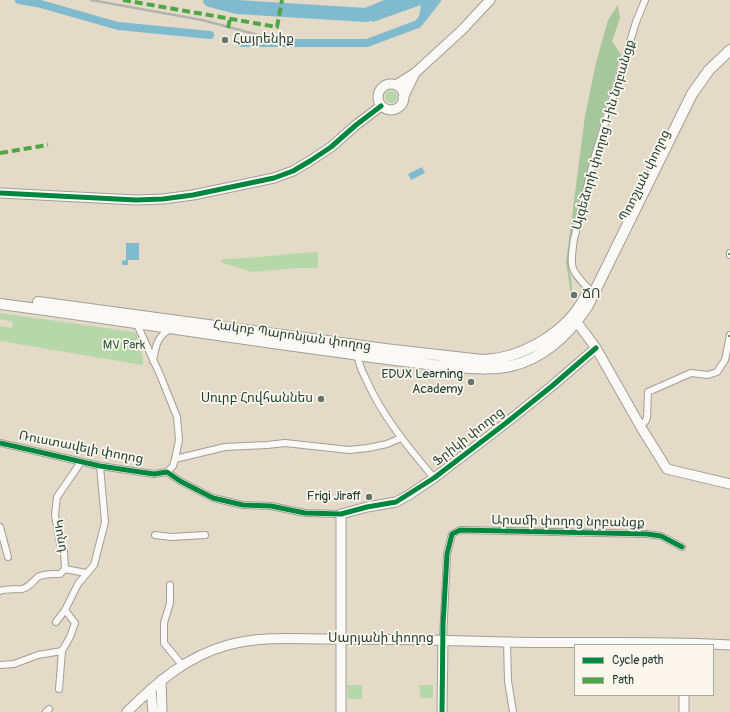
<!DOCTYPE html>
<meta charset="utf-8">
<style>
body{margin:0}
#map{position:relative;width:730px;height:712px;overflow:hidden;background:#e4dac8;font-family:Pangolin,sans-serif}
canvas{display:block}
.legend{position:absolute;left:574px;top:644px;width:140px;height:52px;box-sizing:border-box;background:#fbf7ec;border:1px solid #a3ada2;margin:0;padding:5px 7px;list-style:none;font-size:12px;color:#1f3d34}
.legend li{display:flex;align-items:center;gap:8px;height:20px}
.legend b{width:20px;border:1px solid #a3ada2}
</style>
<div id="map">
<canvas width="730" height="712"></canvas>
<ul class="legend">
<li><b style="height:5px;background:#00873e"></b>Cycle path</li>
<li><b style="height:5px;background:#4fa644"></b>Path</li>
</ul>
</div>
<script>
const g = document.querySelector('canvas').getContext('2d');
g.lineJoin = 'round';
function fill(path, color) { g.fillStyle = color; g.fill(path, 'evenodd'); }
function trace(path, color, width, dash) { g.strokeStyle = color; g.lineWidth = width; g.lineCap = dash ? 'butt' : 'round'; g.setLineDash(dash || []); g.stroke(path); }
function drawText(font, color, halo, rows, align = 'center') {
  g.font = font + ' Pangolin,"Noto Sans Armenian",sans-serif'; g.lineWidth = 3.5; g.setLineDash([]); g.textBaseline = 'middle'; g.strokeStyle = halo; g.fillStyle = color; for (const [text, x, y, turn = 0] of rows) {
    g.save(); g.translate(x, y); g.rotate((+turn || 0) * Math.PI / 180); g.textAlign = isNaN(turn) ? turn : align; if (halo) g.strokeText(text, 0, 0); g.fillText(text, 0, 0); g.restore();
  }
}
fill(new Path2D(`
 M385 97a6 6 0 1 1 12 0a6 6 0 1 1-12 0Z
 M318 252V268H296L252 272 223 263 221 261 223 259C255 259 286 253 318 252Z
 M0 313 134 332 136 333 143 358V365L0 341V326L12 328 13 322 0 319Z
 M347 685H362V699H348Z
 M419 685H433V698H421Z`), '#b6d7a8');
fill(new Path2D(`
 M618 5 620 18 612 41 621 55C603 115 584 175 572 237 570 246 568 255 569 264 569 275 574 284 571 294L566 263 585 116 596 63 608 20Z`), '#a6c69c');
fill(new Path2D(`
 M384 0H440L418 24 421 5 373 22 366 15Z
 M422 167 425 173 411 180 408 174Z
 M126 243H139V260H128V265H122V261L126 260Z`), '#80bacf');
trace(new Path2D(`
 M19 0 37 3 118 26 210 35
 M241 43H367L418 24 437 0`), '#80bacf', 8);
trace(new Path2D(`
 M210 0 237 7 366 15 403 0`), '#80bacf', 14);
const street = new Path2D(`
 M730 253V255
 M589 289C569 269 570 267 574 239L594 159 636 22 645 0
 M136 322 161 377 177 417 179 440 175 459 173 466 167 472
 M358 355C358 364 362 371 366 379 382 416 408 447 434 478
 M153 361C156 346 156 338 170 329
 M639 425 645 422 647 418 648 392 691 373 708 375 717 372 725 360 730 335
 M0 443 100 466 154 474 167 472 180 481 213 498 243 505 271 506 305 513 341 514
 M175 459 225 447 267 445 285 443 349 450 368 448 387 444 401 438
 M81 462 57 497 55 515 60 543 64 551 65 569 86 573
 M0 527 8 557
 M155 535 171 537 205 535
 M170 585V603L164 623V643L182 665
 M0 591C8 588 15 590 22 589 30 587 33 581 38 577 44 573 53 574 60 574L65 569
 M56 622 65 610 78 584 94 565 105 522 100 466
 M443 639 447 554 452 534 460 530 647 534 661 536 682 547
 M507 642 508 681 513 712
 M0 665 14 664 38 655 62 651
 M59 689 62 651 70 637 75 623 65 610
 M46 712 49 709`);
const secondary = new Path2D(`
 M378 97a13 13 0 1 1 26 0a13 13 0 1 1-26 0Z
 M396 85 415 73 462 30 490 0
 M403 98 415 73
 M0 193 136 200 163 199 193 195 274 178 293 171 310 161 331 147 356 125 381 106
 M573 317 596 348 642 429 667 469 730 484
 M161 680 162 712
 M151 689 153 712
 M127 712C156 683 187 656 228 645 260 636 295 639 328 639 388 639 447 640 507 642 581 644 656 640 730 645
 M341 712V514L367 507 396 502 409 495 434 478 506 423 552 386 596 348
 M442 712 443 639
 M684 712V695`);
const primary = new Path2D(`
 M38 302 385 349 482 360C521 359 567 333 585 297
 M0 304C115 319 230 338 346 353 375 358 405 361 434 365 460 367 486 371 511 366 545 358 569 334 587 307L692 94 709 70 730 50`);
trace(street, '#a19f94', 8);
trace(secondary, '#a19f94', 11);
trace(primary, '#a19f94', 12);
trace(street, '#fbf9f7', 6);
trace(secondary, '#fbf9f7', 9);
trace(primary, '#fbf9f7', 10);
trace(new Path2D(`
 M91 0 202 20 266 37`), '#b2b4b0', 2.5);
trace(new Path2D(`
 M123 0 277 27 282 0
 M228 28 230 19
 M0 153 48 145
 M730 253V255
 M730 337V335`), '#4fa644', 4, [8, 4]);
trace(new Path2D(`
 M0 193 136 200 163 199 193 195 274 178 293 171 310 161 331 147 356 125 381 106
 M0 443 100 466 154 474 167 472 180 481 213 498 243 505 271 506 305 513 341 514 367 507 396 502 434 478 506 423 552 386 596 348
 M442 712 443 625 447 554 452 534 460 530 647 534 661 536 682 547`), '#00873e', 5);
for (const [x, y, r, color] of [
 [225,40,4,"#647468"],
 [574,295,4,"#647468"],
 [471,382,4,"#647468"],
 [321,399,4,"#647468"],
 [369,497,4,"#647468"]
]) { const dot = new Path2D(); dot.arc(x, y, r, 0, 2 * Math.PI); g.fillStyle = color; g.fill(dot); trace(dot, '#fbf7ec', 1.5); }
drawText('13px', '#1f3d34', '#fbf7ec', [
 ["Հայրենիք",233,40,"left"],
 ["ՃՈ",582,295,"left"],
 ["EDUX Learning",463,375],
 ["Academy",463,390],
 ["Սուրբ Հովհաննես",313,399],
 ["Frigi Jiraff",361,497]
], 'right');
drawText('13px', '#1f3d34', '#fbf7ec', [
 ["Այգեձորի փողոց 1-ին նրբանցք",604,135,-74],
 ["Պռոշյան փողոց",645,176,-64],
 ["Հակոբ Պարոնյան փողոց",292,336,8],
 ["Ֆրիկի փողոց",469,437,-38],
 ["Ռուստավելի փողոց",81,448,11],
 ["Արամի փողոց նրբանցք",568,522,1],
 ["Կոնդ",60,536,79],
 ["Սարյանի փողոց",381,639]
]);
drawText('13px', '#365b46', '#fbf7ec', [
 ["MV Park",124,346]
]);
</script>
